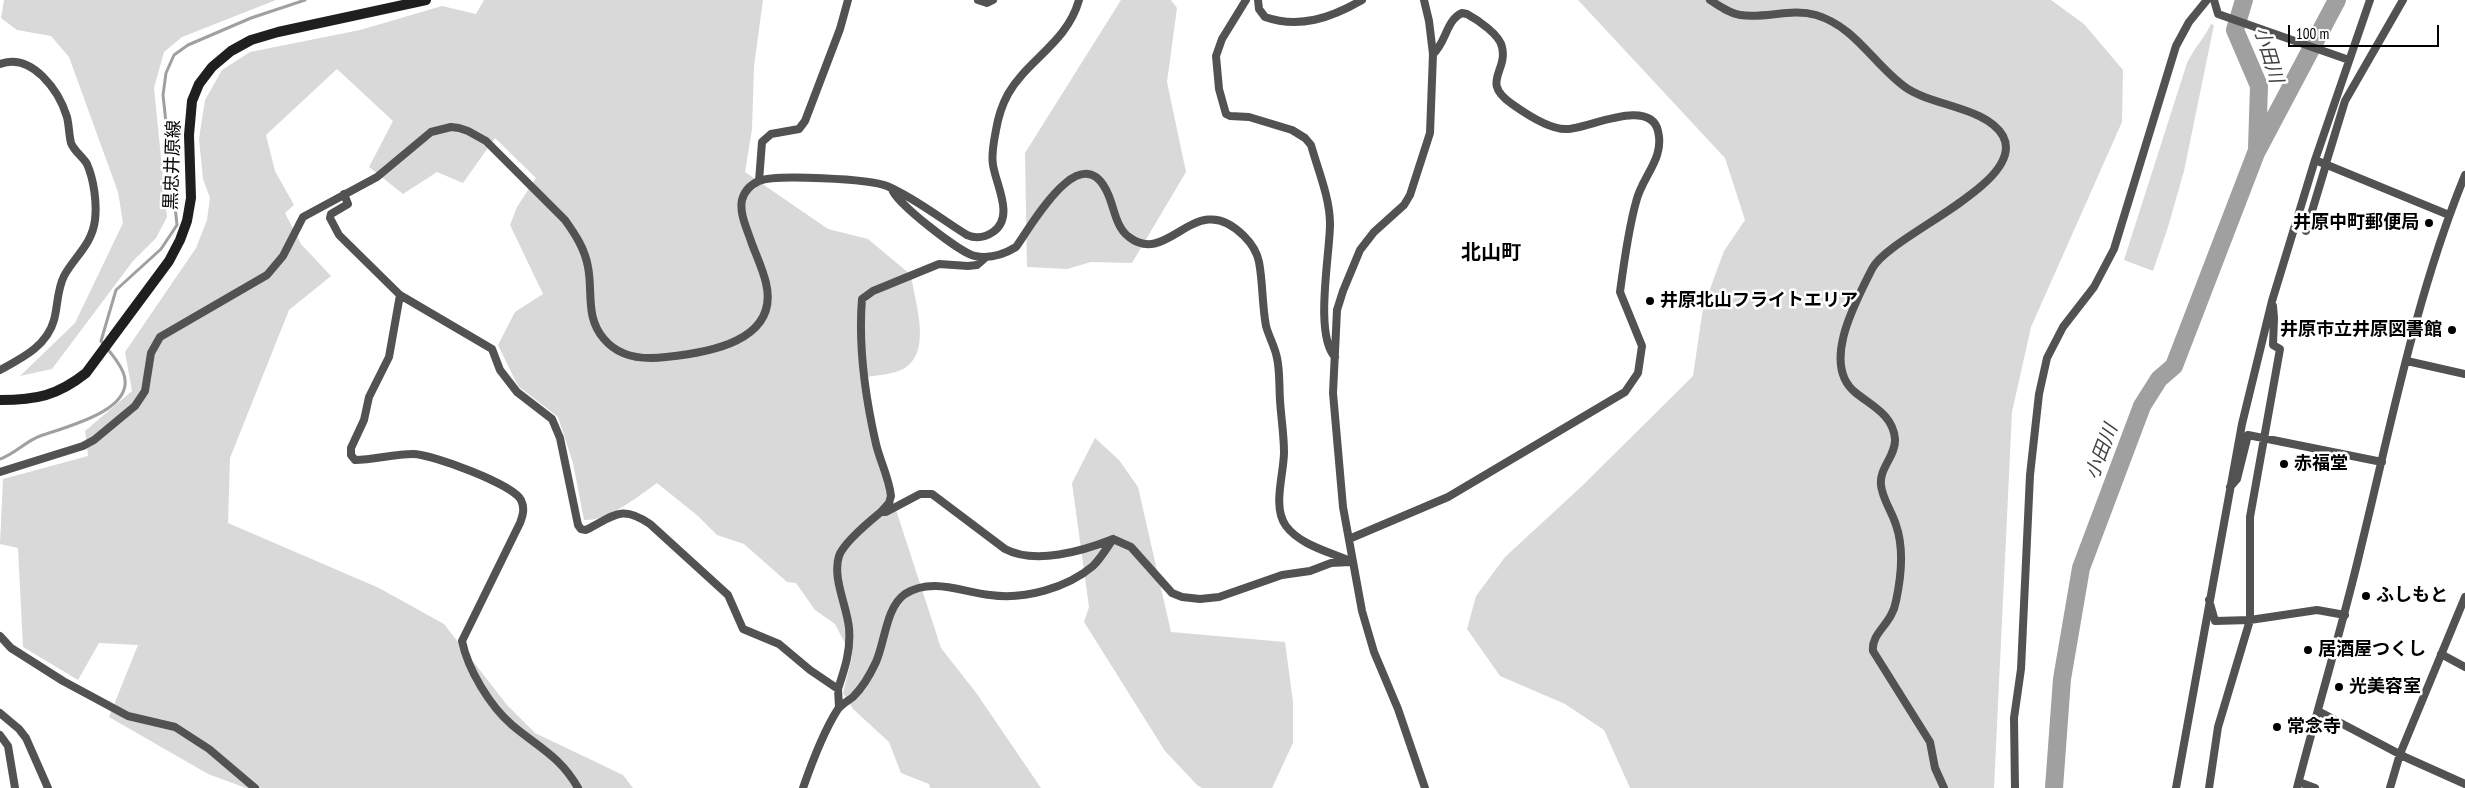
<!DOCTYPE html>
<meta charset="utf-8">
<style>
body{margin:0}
#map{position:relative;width:2465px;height:788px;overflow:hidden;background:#fff;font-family:"PT Sans Narrow",sans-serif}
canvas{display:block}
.scale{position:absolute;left:2288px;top:25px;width:151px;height:22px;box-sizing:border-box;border:2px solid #000;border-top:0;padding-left:6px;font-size:15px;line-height:18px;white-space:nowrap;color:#000;-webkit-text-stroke:4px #fff;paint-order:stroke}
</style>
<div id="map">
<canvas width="2465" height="788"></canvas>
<div class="scale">100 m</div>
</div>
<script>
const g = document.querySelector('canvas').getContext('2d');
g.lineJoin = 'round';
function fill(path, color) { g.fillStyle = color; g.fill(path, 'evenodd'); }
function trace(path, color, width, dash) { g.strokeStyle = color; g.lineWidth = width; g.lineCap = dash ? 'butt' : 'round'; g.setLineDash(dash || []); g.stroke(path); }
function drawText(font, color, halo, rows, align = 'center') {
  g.font = font + ' "PT Sans Narrow","Noto Sans JP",sans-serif'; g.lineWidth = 5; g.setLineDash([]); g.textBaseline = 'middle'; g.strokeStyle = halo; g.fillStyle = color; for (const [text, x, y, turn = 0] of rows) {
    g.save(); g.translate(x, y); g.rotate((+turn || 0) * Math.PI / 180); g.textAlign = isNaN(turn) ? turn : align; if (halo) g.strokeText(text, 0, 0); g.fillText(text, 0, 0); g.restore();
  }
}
fill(new Path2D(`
 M4 0H276L182 37 164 52 154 88 167 217 156 238 133 261 52 369 20 376 75 323 123 223 118 192 69 57 51 36 17 30 1 18Z
 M484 0H763L754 66 752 129 745 172 828 229 868 239 911 275C915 303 933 353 903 369 892 375 874 375 861 378L869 427 941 648 977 694 1041 788H930L929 784 901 773 889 742 853 709 843 693 852 657 835 624 815 610 796 583 787 582 744 544 717 535 698 516 657 483C639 496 606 522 584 520L573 463 558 417 518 386 498 345 515 312 543 294 510 225 517 207 536 178 495 138 463 183 437 172 403 194 369 167 393 121 337 69 266 135 275 171 294 205 285 213 301 244 331 276 289 310 230 458 228 523 379 588 444 624 507 705 535 733 623 775 633 788H246L208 774 109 717 138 645 99 643 78 680 23 647 18 548 0 544 3 479 88 456 85 431 132 391 125 352 196 248 207 220 210 198 203 179 199 139 205 100 222 70 250 52 360 30 442 6 476 14Z
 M1121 0H1171L1177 8 1167 82 1186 172 1132 263 1091 262 1067 269 1027 267 1025 153Z
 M1578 0H2051L2084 24 2123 70 2122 122 2031 327 2012 412 1994 788H1630L1604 730 1565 704 1500 676 1467 629 1476 596 1505 557 1582 486 1693 376 1703 308 1724 251 1745 220 1725 158Z
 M2211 24 2214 25 2184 171 2168 227 2153 271 2124 260 2187 63C2194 48 2204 39 2211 24Z
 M1095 438 1119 460 1138 487 1171 632 1285 642 1293 702V743L1272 788H1202L1197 785 1165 751 1084 622 1089 607 1072 483Z`), '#d9d9d9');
trace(new Path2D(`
 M0 459C15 454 26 441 40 436 65 427 139 410 123 372 118 360 109 351 101 341L116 290 161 249 177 225 163 95 166 73 174 55 188 45 251 18 305 0`), '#a0a0a0', 3);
trace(new Path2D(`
 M2244 0 2235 30 2259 86 2257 148
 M2054 788 2062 679 2081 568 2142 406 2159 379 2174 366 2256 153 2337 0`), '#a0a0a0', 18);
trace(new Path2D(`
 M978 0 987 3 993 0
 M1246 0 1222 39 1216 56 1219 89 1226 114 1230 116 1249 117 1292 130 1305 138 1311 145C1318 170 1330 198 1330 224 1330 254 1314 334 1335 357
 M1258 0 1259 9 1265 17C1299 29 1331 18 1362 0
 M1424 0 1429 21 1433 54 1430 133 1410 195 1404 205 1374 232 1360 250 1343 291 1337 310 1333 393 1343 507 1362 611 1374 652 1398 709 1425 788
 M1710 0C1719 6 1729 13 1740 15 1765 19 1791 8 1816 15 1856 27 1873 64 1905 87 1931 106 1987 107 2003 136 2028 183 1889 235 1872 269 1856 301 1820 365 1856 393 1872 406 1893 415 1895 439 1896 456 1879 468 1881 485 1882 498 1892 512 1896 525 1904 548 1901 578 1896 601 1892 625 1871 632 1873 651L1930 742 1935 768 1944 788
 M2214 0 2218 14 2349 60
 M0 64C32 52 59 91 67 117 69 125 69 135 71 143 74 151 83 157 87 164 94 180 97 203 95 220 92 245 74 257 64 276 57 290 58 305 54 320 47 346 22 358 0 370
 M2315 160 2449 215
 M2327 160 2345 101 2403 0
 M759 181 762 142 771 134 799 129 805 121 840 29 848 0
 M892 189C895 202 960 253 975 256 990 259 1003 255 1016 247 1032 225 1082 134 1108 194 1114 207 1116 228 1129 237 1169 268 1195 186 1244 236 1251 243 1257 252 1259 262 1263 283 1262 305 1266 326 1269 337 1275 347 1277 358 1280 371 1279 386 1280 400 1281 417 1284 435 1284 452 1284 474 1272 507 1286 526 1301 546 1331 552 1352 562
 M344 194 348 204 331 214 330 218 339 235 400 295 492 349 500 370 517 392 552 419 560 438 578 525 581 529 586 530C614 516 621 504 650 524L728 595 743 629 779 644 810 670 838 689 839 707
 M2306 231 2325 168
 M400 295 389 357 369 397 364 420 351 448V455L355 460C374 460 393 454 413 454 431 454 513 484 521 500 525 508 523 515 520 523L462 641C468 670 490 706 512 725 538 747 561 757 578 788
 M2407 361 2465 374
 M0 472 83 446 94 440 135 406 145 391 151 353 160 337 267 275 283 256 303 217 377 177 431 132 451 127 459 128 468 131 486 141 565 220C575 234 585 249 588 267 593 292 585 317 604 339 619 357 643 360 666 357 706 353 780 342 766 283 763 270 757 257 752 244 748 231 739 214 742 200 744 192 750 185 759 181 775 174 870 179 887 186 915 198 941 219 967 235 976 239 984 238 993 232 1015 217 996 185 993 165 991 154 994 141 996 130 998 118 1002 105 1008 94 1028 59 1067 43 1079 0
 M2230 487 2237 479 2248 435 2382 462
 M881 512 889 503 891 496C889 478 880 461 876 444 865 396 858 348 862 299L873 291 939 264 968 266 977 265 985 258
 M1349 539 1448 497 1625 392 1638 373 1642 346 1620 292C1624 262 1628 231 1636 202 1642 176 1665 159 1658 131 1650 97 1587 129 1567 129 1550 130 1526 114 1512 104 1480 82 1508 72 1502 47 1500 35 1478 20 1467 14L1462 13C1446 20 1446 43 1433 54
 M2209 600 2215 621 2250 620 2317 610 2345 615
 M0 636 11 648 63 681 128 716 175 727 209 749 255 788
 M2441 654 2465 667
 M838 689C845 668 851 650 849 628 847 606 832 578 839 556 844 542 870 521 881 512H886L920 494H932L1005 549C1035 565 1083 551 1113 539
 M2318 711 2407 758 2465 784
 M0 713 19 729 26 738 48 788
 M0 735 8 746 15 788
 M2299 782 2315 788
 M803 788C811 765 825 729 838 709 842 704 848 701 853 697 863 687 870 675 876 662 885 642 886 607 905 594 932 577 962 592 990 595 1024 600 1067 588 1093 566 1101 558 1107 548 1113 539L1131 547 1172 593 1182 597 1200 599 1219 597 1282 575 1310 571 1331 563 1350 562
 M2015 788 2014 718 2021 669 2030 475 2039 394 2047 358 2063 327 2094 287 2114 249 2176 46 2189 22 2207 0
 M2176 788 2242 424 2272 301 2315 160 2370 0
 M2209 788 2218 727 2250 620V517L2280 349 2273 345 2274 318 2273 306
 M2297 788C2318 706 2343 625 2362 543 2392 420 2417 292 2465 175
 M2390 788 2400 754 2465 597`), '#525252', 8);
trace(new Path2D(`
 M0 400C36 400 57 396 86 373L169 261 180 240 187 221 191 198 189 135 192 101 199 84 212 67 231 51 251 40 278 32 426 0`), '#1f1f1f', 10);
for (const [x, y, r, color] of [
 [2429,223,5,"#000"],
 [1650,301,5,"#000"],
 [2452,330,5,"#000"],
 [2284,464,5,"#000"],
 [2366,596,5,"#000"],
 [2308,650,5,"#000"],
 [2339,687,5,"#000"],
 [2277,727,5,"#000"]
]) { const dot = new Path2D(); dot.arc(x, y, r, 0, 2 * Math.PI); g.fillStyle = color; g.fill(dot); trace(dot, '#fff', 2); }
drawText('18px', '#000', '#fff', [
 ["黒忠井原線",173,165,-88]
]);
drawText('bold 18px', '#000', '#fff', [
 ["井原中町郵便局",2419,223,"right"],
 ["井原北山フライトエリア",1660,301],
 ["井原市立井原図書館",2442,330,"right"],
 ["赤福堂",2294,464],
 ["ふしもと",2376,596],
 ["居酒屋つくし",2318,650],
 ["光美容室",2349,687],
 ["常念寺",2287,727]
], 'left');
drawText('italic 19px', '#414141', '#fff', [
 ["小田川",2268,55,73],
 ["小田川",2102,452,-69]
]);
drawText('bold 20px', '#000', '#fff', [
 ["北山町",1491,253]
]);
</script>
